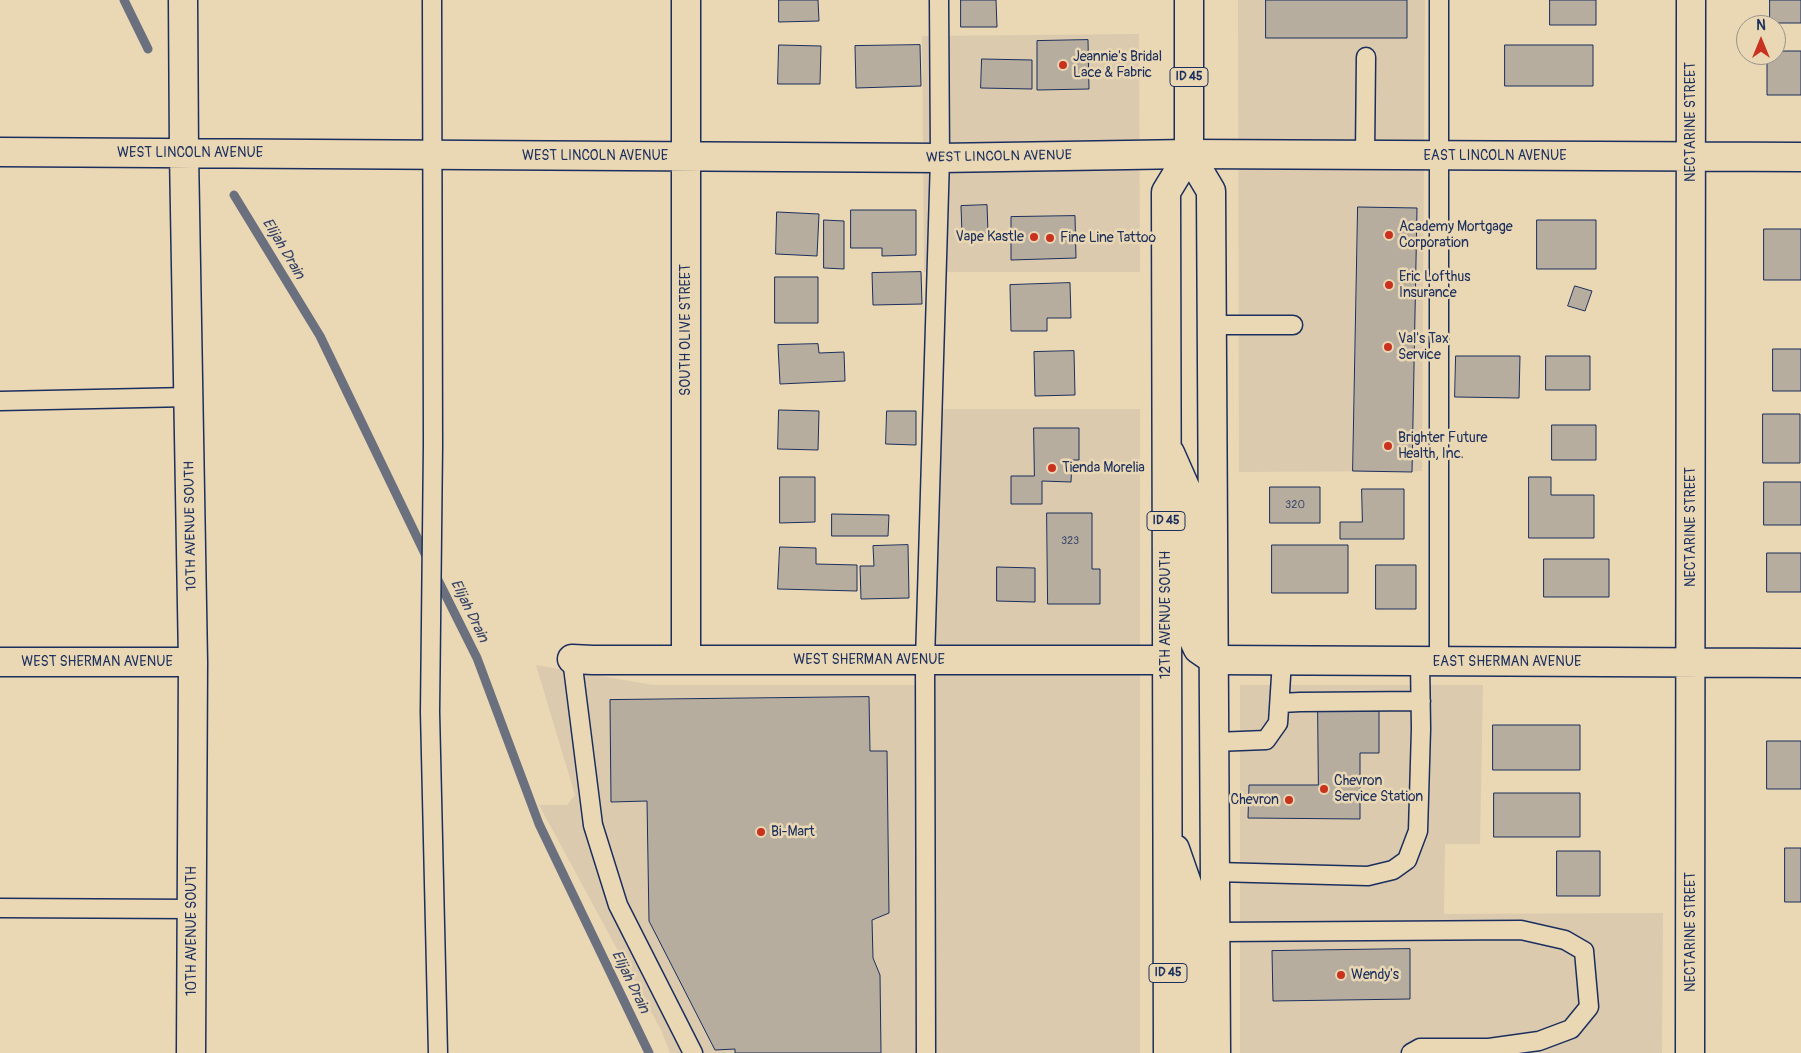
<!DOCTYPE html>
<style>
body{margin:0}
#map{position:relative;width:1801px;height:1053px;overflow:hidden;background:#ead7b4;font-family:Pangolin,sans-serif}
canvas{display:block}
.north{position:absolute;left:1736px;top:15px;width:50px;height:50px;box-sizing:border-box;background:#ead7b4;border:1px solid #979492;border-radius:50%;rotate:0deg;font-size:14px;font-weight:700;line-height:20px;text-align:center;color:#1b2f5e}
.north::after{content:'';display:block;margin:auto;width:18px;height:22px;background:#c8321e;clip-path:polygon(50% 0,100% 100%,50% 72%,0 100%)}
</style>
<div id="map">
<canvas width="1801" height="1053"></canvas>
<div class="north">N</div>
</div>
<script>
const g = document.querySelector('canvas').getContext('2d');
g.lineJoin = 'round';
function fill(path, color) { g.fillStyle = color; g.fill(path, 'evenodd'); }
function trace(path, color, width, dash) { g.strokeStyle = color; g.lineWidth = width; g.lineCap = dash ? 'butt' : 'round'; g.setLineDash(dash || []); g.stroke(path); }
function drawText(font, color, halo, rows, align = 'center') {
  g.font = font + ' Pangolin,sans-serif'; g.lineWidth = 5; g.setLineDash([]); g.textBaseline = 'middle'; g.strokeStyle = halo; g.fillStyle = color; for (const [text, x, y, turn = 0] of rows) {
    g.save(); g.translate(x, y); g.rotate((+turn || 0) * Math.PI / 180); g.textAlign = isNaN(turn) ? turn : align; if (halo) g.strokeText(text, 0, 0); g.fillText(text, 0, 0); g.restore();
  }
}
fill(new Path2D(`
 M1238 0H1425L1422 471 1239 472Z
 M1139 34 1140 272H924L922 36Z
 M926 409H1140V1053H670L661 1030 539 805H567L575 795 536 665 653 685H927Z
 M1240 685H1483L1480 844H1445L1444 914 1663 913 1662 1053H1240Z`), '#dbcaae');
trace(new Path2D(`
 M124 0 148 49
 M234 195 320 336 428 560
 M435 574 477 658 539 824 649 1053`), '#6b707f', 9);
const building = new Path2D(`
 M779 0H818L819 21 779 22Z
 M961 0H996L997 27H961Z
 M1266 0H1407V38H1266Z
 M1550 0H1596V25H1550Z
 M1770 0H1801V23H1770Z
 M1088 40 1089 89 1037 90V41Z
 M779 45 821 46 820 84H778Z
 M920 45 921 86 856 88 855 46Z
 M1505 45H1593V86H1505Z
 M1776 51H1801V95H1767V55H1776Z
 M982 59 1032 60V89L981 88Z
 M987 205 988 233 962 234 961 206Z
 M1358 207 1417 208 1412 472 1353 471Z
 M851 210H916V255L882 256V248H851Z
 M777 212 819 214 817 256 776 254Z
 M1075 216 1076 258 1011 260V217Z
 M824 220 844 221V269L824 268Z
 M1537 220H1596V269H1537Z
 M1764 229H1801V280H1764Z
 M921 272 922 304 873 305 872 273Z
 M775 277H818V323H775Z
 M1070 283 1071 318H1047V331H1011L1010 285Z
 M1575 286 1592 291 1585 311 1568 306Z
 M818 344 819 353 844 352 845 381 780 384 778 345Z
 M1773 349H1801V391H1773Z
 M1074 351 1075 395 1035 396 1034 352Z
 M1456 356H1520L1519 398 1455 397Z
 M1546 356H1590V390H1546Z
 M779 410 819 411 818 450 778 449Z
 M887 411H916V445L886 444Z
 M1763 414H1800V463H1763Z
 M1552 425H1596V460H1552Z
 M1034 428H1079V460H1072L1071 482 1042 481V504H1011V476H1034Z
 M780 477H815V522L780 523Z
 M1529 477H1551V495H1594V538H1529Z
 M1764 482H1801V525H1764Z
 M1270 487H1320V523H1270Z
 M1362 489H1404V539H1340V522H1362Z
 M1047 513H1092V569H1100V604H1048Z
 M832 514 889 515 888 536H832Z
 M908 545 909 598 861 599 860 566H874L873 546Z
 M1272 545H1348V593H1272Z
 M780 547 816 548V564L857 565V591L778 589Z
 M1767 553H1801V592H1767Z
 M1544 559H1609V597H1544Z
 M1376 565H1416V609H1376Z
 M997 567 1035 568V602L997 601Z
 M869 697 870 751H887L889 913 872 920 873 958 880 975 881 1053H735V1049L715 1050 649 921 647 801 611 802 610 700Z
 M1318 710 1379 711V753H1360V819L1248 818 1249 785H1318Z
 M1493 725H1580V770H1493Z
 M1767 741H1801V789H1767Z
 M1494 793H1580V837H1494Z
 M1785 848H1801V902H1785Z
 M1557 851H1600V896H1557Z
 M1410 949V999L1273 1001 1272 951Z`);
fill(building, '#b7ad9f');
trace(building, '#1b2f5e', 1);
const service = new Path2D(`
 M432 0 433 445 430 712 438 1053
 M1365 155 1366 57
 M1212 325H1293
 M0 401 189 397
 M572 659 593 825 618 905 693 1053
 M1439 661V0
 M1281 703 1300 702 1421 701
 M1215 742 1266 740 1278 723 1282 661
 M1216 872 1368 876 1393 870 1407 860 1418 831 1421 729 1420 661
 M0 908 192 909
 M1216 932 1521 930 1565 940 1584 951 1589 1007 1571 1029 1539 1041 1489 1048H1420L1411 1053
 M926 1053 925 660 940 158 939 0`);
const minor = new Path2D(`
 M183 0 184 153 193 662 191 1053
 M0 152 940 158 1189 154 1801 157
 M572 659 593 660H1166
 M686 660V0
 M1214 660 1801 663
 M0 662H193
 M1690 1053 1691 0`);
const primary = new Path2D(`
 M1189 0V154L1211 191 1216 1053
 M1170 453 1189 496 1190 632 1198 649 1214 660
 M1175 849 1190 892V1053
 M1168 1053 1166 192 1189 154`);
trace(service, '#1b2f5e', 21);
trace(minor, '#1b2f5e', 31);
trace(primary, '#1b2f5e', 31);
trace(service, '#ead7b4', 18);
trace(minor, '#ead7b4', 28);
trace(primary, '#ead7b4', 28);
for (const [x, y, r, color] of [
 [1063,65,5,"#c8321e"],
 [1389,235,5,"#c8321e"],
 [1034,237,5,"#c8321e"],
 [1050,238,5,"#c8321e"],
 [1389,285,5,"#c8321e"],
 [1388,347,5,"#c8321e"],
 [1388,446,5,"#c8321e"],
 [1052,468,5,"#c8321e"],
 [1324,789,5,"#c8321e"],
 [1289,800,5,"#c8321e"],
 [761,832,5,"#c8321e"],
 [1341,975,5,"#c8321e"]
]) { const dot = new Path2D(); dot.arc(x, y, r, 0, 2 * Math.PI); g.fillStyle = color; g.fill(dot); trace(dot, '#ead7b4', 2); }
drawText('11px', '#424e6e', null, [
 ["320",1295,505],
 ["323",1070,541]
]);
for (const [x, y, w] of [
 [1189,77,38],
 [1166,521,38],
 [1168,973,38]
]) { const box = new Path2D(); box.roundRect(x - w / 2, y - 9.5, w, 19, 4); g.fillStyle = '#ead7b4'; g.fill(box); trace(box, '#1b2f5e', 1); }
drawText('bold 12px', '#1b2f5e', null, [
 ["ID 45",1189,77],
 ["ID 45",1166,521],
 ["ID 45",1168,973]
]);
drawText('14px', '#1b2f5e', '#ead7b4', [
 ["Jeannie's Bridal",1073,57],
 ["Lace & Fabric",1073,73],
 ["Academy Mortgage",1399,227],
 ["Corporation",1399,243],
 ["Vape Kastle",1024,237,"right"],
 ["Fine Line Tattoo",1060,238],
 ["Eric Lofthus",1399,277],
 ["Insurance",1399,293],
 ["Val's Tax",1398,339],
 ["Service",1398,355],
 ["Brighter Future",1398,438],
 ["Health, Inc.",1398,454],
 ["Tienda Morelia",1062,468],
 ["Chevron",1334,781],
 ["Service Station",1334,797],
 ["Chevron",1279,800,"right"],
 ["Bi-Mart",771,832],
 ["Wendy's",1351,975]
], 'left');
drawText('14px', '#1b2f5e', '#ead7b4', [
 ["NECTARINE STREET",1691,122,-90],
 ["WEST LINCOLN AVENUE",190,153],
 ["WEST LINCOLN AVENUE",595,156],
 ["EAST LINCOLN AVENUE",1495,156],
 ["WEST LINCOLN AVENUE",999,157,-1],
 ["SOUTH OLIVE STREET",686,330,-90],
 ["10TH AVENUE SOUTH",191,526,-91],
 ["NECTARINE STREET",1691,527,-90],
 ["12TH AVENUE SOUTH",1166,615,-90],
 ["WEST SHERMAN AVENUE",869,660],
 ["WEST SHERMAN AVENUE",97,662],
 ["EAST SHERMAN AVENUE",1507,662],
 ["10TH AVENUE SOUTH",192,931,-90],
 ["NECTARINE STREET",1691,932,-90]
]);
drawText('italic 15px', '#364569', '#ead7b4', [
 ["Elijah Drain",283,249,59],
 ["Elijah Drain",469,611,64],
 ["Elijah Drain",630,982,64]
]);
</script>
